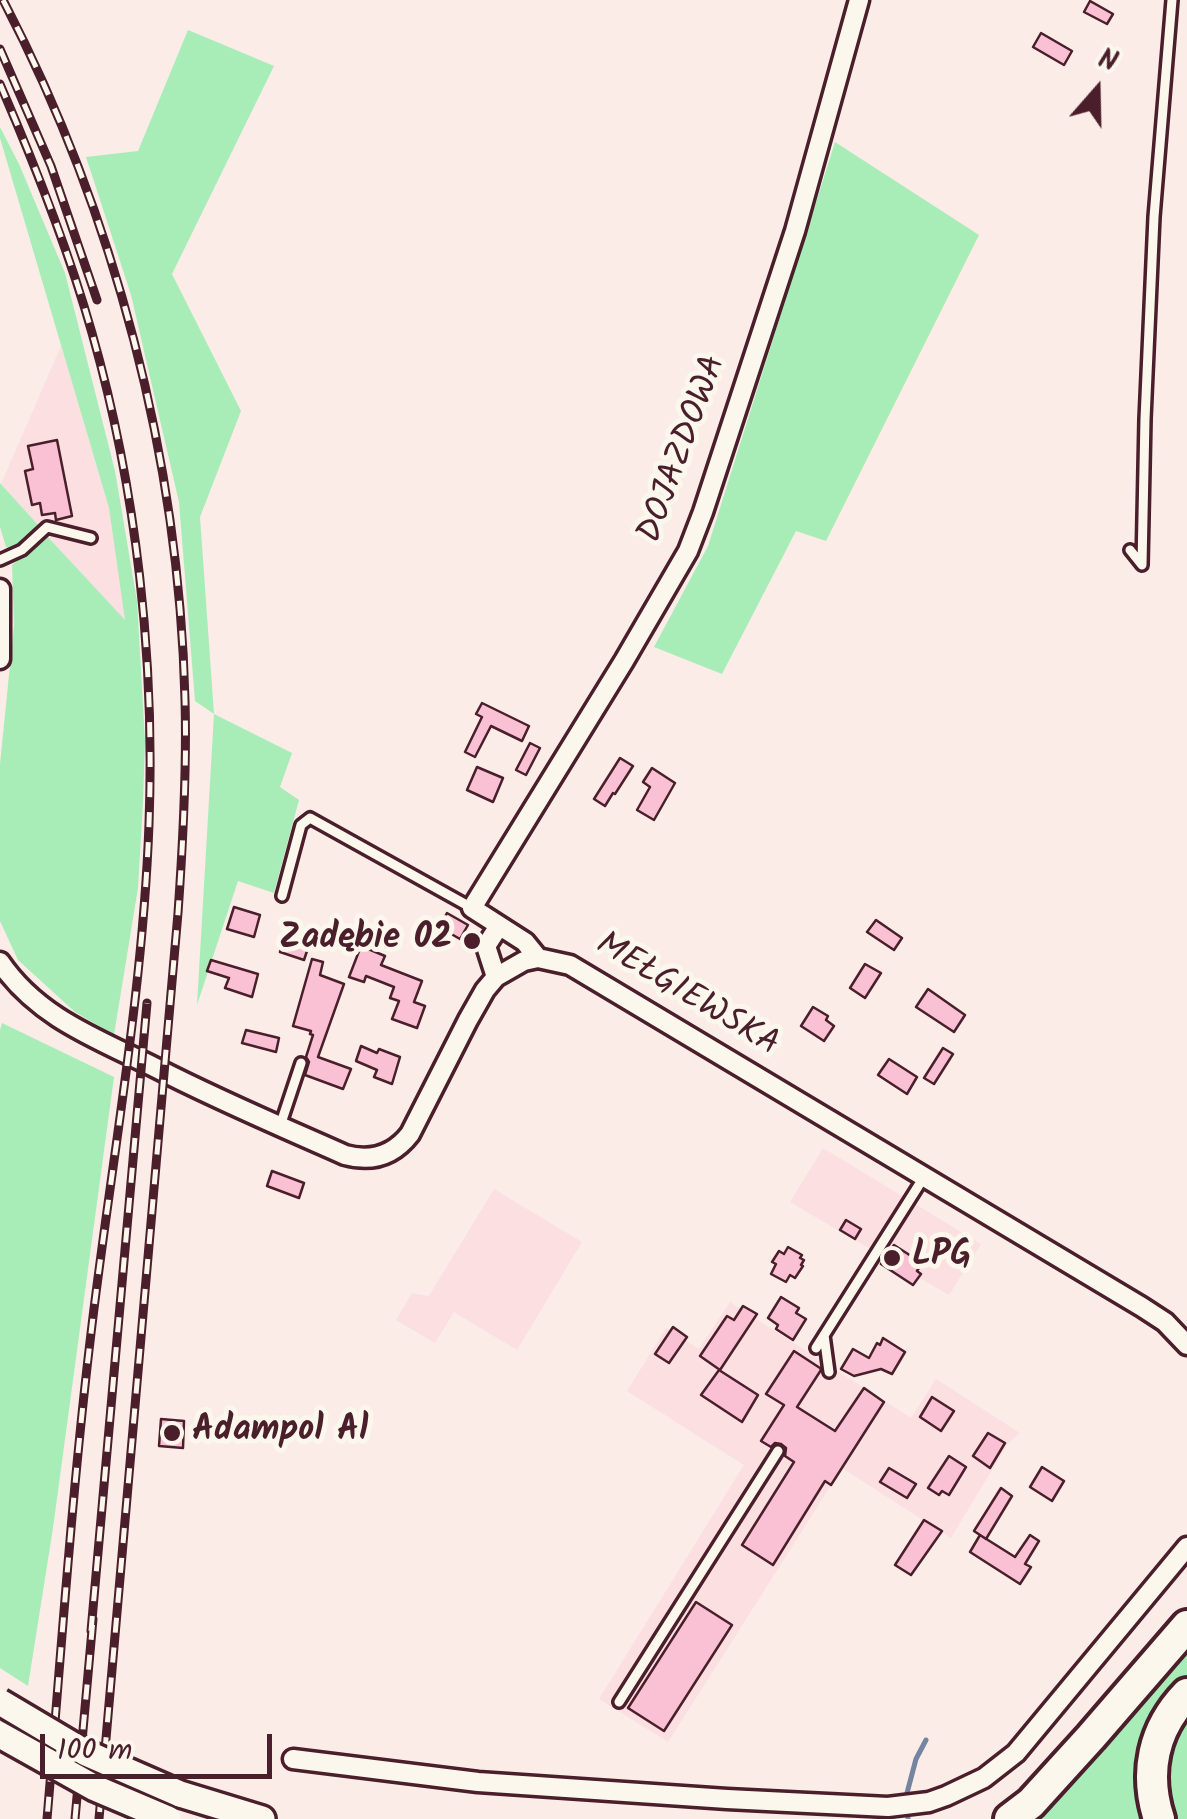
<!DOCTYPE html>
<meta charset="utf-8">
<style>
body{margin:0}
#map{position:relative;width:1187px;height:1819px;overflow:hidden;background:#fbece7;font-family:Kalam,sans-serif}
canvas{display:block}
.north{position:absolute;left:1047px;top:40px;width:100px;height:100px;-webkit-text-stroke:8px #fbf7ec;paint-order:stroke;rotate:20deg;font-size:28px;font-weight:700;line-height:40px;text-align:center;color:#4a1f2b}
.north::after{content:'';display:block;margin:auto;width:35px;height:45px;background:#4a1f2b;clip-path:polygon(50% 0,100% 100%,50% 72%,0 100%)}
.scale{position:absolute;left:40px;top:1734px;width:232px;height:45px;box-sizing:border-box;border:5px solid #4a1f2b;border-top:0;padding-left:12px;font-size:30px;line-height:35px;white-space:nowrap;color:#4a1f2b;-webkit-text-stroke:8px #fbf7ec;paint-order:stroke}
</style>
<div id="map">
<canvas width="1187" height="1819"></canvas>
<div class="north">N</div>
<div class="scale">100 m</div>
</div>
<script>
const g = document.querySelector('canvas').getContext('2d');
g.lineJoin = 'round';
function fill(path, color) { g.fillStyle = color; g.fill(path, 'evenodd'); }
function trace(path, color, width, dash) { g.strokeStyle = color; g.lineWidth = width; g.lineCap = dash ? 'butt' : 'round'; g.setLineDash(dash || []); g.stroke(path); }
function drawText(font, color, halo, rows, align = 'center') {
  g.font = font + ' Kalam,sans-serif'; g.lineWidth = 10; g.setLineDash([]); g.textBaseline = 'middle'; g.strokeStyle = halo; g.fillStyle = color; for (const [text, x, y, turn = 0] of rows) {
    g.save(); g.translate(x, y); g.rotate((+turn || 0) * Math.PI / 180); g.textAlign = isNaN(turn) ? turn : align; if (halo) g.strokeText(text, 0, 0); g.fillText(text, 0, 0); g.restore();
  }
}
fill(new Path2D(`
 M61 346 109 508 126 623 1 484Z
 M823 1148 981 1244 949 1295 790 1202Z
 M494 1189 582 1242 517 1350 454 1312 435 1343 396 1320 412 1293 429 1296Z
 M730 1302 911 1418 936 1379 1020 1433 1007 1445 951 1538 842 1468 668 1742 599 1699 744 1465 627 1391 666 1328 699 1349Z`), '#fbdfe1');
fill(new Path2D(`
 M188 30 274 66 172 274 241 411 200 517 214 714 292 753 280 787 299 800 274 893 238 881 197 1005 214 714 195 701 179 502 131 295 86 157 138 151Z
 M0 127 19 164 65 273 115 471 137 601 145 741 143 802 138 888 114 1035 75 1012 18 960 0 921V764L14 625 12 565 47 536 125 620 109 508 0 138Z
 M835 142 979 235 826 541 796 531 722 674 654 647 708 546Z
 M0 483 39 526 23 542 12 549 6 547 0 527Z
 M2 1023 114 1077 53 1528 28 1686 0 1668V1030Z
 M1187 1646V1675L1166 1691 1140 1737 1135 1788 1141 1819H1029Z
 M1187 1717V1819H1173L1166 1783 1171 1735Z`), '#a8edb8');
trace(new Path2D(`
 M907 1793 916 1759 926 1740
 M908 1818V1819`), '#7584a1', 5);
const building = new Path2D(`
 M1090 1 1113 14 1107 24 1084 12Z
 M1041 33 1072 51 1064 65 1033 47Z
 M57 440 72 516 56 520 55 513 42 515 40 503 32 505 25 471 33 469 28 446Z
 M482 703 529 726 522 741 491 726 475 757 465 752 482 717 476 714Z
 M530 743 540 748 526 775 516 770Z
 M620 758 633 766 615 794 613 793 605 806 594 799Z
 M477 767 503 778 493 802 467 790Z
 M652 768 675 783 654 820 637 810 650 787 643 782Z
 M234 907 260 915 254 937 227 929Z
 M447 913 468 925 460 939 439 927Z
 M876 920 902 938 894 950 867 932Z
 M286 931 311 939 304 960 280 952Z
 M361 946 385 956 381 965 422 981 414 1002 425 1006 417 1028 392 1019 399 1001 390 998 394 987 366 976 364 982 349 977Z
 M312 959 323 962 320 975 344 984 318 1057 351 1069 343 1089 305 1075 309 1062 306 1057 313 1035 310 1034 311 1031 293 1026Z
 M211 960 258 974 252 997 225 988 229 978 207 971Z
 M865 964 881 973 865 998 850 988Z
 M928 989 965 1015 954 1032 916 1007Z
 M813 1007 828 1016 826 1020 834 1026 824 1041 801 1026Z
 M246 1030 279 1038 276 1052 242 1043Z
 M361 1046 377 1053 379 1049 400 1057 392 1084 374 1077 377 1070 356 1061Z
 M943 1048 953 1054 934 1084 924 1078Z
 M889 1059 917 1077 907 1094 878 1075Z
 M272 1171 304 1183 299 1198 267 1186Z
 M846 1220 861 1229 855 1239 840 1230Z
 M894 1245 922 1263 917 1271 921 1274 913 1285 881 1264Z
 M788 1247 802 1255 800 1258 804 1260 801 1265 803 1266 795 1278 790 1275 786 1282 771 1274 776 1264 772 1262 779 1251 784 1254Z
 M781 1297 799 1308 796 1313 806 1319 793 1340 776 1329 778 1325 768 1318Z
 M743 1306 757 1314 720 1370 700 1356 727 1316 734 1320Z
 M673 1327 687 1337 669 1363 655 1354Z
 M883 1338 905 1352 892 1374 881 1369 854 1376 841 1369 853 1349 869 1358 877 1343 880 1345Z
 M794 1351 820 1368 821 1370 797 1407 835 1431 864 1388 884 1402 831 1485 825 1481 773 1565 742 1545 794 1462 785 1456 786 1448 781 1444 775 1443 771 1447 761 1441 784 1405 766 1394Z
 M719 1370 758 1395 742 1422 701 1395Z
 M932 1397 954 1411 941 1431 920 1417Z
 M161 1419 184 1421 183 1448 159 1446Z
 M988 1433 1005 1443 990 1468 973 1456Z
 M949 1456 966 1467 949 1495 942 1491 939 1495 928 1488Z
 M1042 1467 1064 1481 1052 1501 1030 1487Z
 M889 1468 916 1484 907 1498 880 1482Z
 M1001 1488 1012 1496 986 1539 974 1531Z
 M924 1520 942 1531 911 1575 895 1565Z
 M980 1535 1015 1557 1030 1535 1039 1541 1025 1564 1031 1567 1020 1584 970 1552Z
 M696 1602 732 1625 664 1731 628 1708Z`);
fill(building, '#fac0d3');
trace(building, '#4a1f2b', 2.5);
const lane = new Path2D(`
 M1130 550 1142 565 1145 419 1154 217 1172 0
 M0 560 22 550 47 527 91 538
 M282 896 301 825 310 818 472 908
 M280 1126 301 1063
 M824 1335 829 1372
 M816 1348 924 1177
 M619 1702 778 1451`);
const street = new Path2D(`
 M0 589V659
 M538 958 525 942 472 908 624 661 688 551 703 512 795 231 859 0
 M0 962C38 1018 98 1039 156 1068 218 1100 282 1127 345 1155 371 1162 393 1156 410 1134L468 1020 485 990 496 977 524 961 538 958 570 965 1142 1307 1165 1322 1187 1345
 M496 977 486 946 499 926
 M293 1759 478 1782 727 1799 888 1807 929 1802 946 1796 984 1778 1016 1753 1187 1547`);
const secondary = new Path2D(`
 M180 1794 262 1819`);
const highway = new Path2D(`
 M1010 1819 1031 1803 1091 1737 1187 1626
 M1159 1819C1144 1773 1153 1729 1187 1694`);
trace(lane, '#4a1f2b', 16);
trace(street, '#4a1f2b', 25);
trace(secondary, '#4a1f2b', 32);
trace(highway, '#4a1f2b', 38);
trace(lane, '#fbf7ec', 9);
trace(street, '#fbf7ec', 18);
trace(secondary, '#fbf7ec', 25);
trace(highway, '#fbf7ec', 30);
const rail = new Path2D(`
 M3 0C115 215 179 458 185 700 187 771 183 842 178 913L99 1819
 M0 49 51 166 97 300
 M0 84C35 165 68 248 92 333 137 491 155 660 149 824 143 991 112 1159 92 1325 72 1489 61 1655 47 1819
 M91 1631 147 1003
 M75 1819 93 1619`);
trace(rail, '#4a1f2b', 9);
trace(rail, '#fbf7ec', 5, [15]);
const secondaryBridge = new Path2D(`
 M0 1702 86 1753 180 1794
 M0 1735 95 1788 168 1819`);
trace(secondaryBridge, '#4a1f2b', 32, []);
trace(secondaryBridge, '#fbf7ec', 25);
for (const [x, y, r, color] of [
 [472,941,10,"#4a1f2b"],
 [892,1258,10,"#4a1f2b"],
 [172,1433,10,"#4a1f2b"]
]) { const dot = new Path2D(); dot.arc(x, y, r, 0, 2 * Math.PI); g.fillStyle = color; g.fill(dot); trace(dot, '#fbf7ec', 4); }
drawText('35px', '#4a1f2b', '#fbf7ec', [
 ["DOJAZDOWA",685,450,-70],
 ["MEŁGIEWSKA",686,997,31]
]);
drawText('bold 35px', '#4a1f2b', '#fbf7ec', [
 ["Zadębie 02",452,941,"right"],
 ["LPG",912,1258],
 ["Adampol Al",192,1433]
], 'left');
</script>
